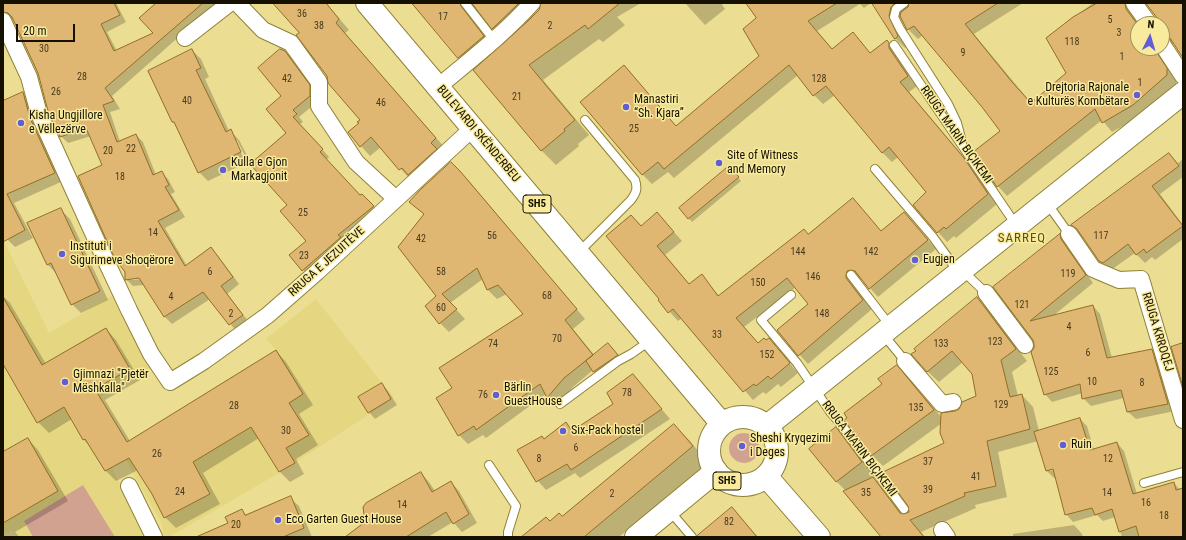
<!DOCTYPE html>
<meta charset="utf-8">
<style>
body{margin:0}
#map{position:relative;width:1186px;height:540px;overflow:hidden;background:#ebdd91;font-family:"Roboto Condensed",sans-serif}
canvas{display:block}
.frame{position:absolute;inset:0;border:4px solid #151000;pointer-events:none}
.north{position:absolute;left:1130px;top:16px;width:40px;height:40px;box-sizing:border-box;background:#f8eb9d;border:1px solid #9d935e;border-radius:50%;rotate:5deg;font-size:11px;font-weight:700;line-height:16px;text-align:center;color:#151000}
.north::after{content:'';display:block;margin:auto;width:14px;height:18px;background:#605dd6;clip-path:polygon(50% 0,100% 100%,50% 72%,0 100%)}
.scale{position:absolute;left:16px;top:24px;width:59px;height:18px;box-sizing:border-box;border:2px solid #151000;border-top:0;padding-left:5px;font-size:12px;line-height:14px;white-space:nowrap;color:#151000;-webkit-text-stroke:3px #f8eb9d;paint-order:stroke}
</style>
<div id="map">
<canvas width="1186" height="540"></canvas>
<div class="frame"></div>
<div class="north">N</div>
<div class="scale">20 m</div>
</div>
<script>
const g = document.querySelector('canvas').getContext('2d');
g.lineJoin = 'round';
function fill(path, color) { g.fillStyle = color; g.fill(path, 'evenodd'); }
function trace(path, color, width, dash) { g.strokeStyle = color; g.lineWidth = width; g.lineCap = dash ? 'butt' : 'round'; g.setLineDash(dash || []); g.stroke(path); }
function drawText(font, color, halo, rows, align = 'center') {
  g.font = font + ' "Roboto Condensed",sans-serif'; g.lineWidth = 3; g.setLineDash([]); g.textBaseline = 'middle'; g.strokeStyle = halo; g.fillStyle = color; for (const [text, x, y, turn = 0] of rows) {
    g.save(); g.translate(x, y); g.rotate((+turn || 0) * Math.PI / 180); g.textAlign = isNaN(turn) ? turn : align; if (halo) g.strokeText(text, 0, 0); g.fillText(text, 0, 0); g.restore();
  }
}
fill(new Path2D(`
 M3 239 49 333 115 294 152 367 100 397 117 425 113 430 109 461 146 537H17L12 529 3 535Z
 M316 299 394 398 284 470 169 537H164L162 524 119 448 276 350 266 339Z`), '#e5d781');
fill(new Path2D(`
 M729 448a15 15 0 1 1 30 0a15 15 0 1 1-30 0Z
 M83 485 115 537H33L24 521Z`), '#d2a291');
fill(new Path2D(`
 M3 3H116L126 22 107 32 117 51 154 33 158 3H217L112 96 120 109 110 112 120 142 136 135 143 142 156 175 161 172 168 179 175 192 171 194 185 217 165 228 187 266 211 249 218 256 239 284 227 294 249 322 237 332 210 299 172 324 165 317 144 285 133 286 126 279 103 165 91 136 68 143 61 136 39 73 14 19H6L3 22ZM144 277V279L131 280V278Z
 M276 3H326L349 30 345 33 445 148 410 179 381 147 370 156 361 146 360 124 362 120 328 76 300 33Z
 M411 3H534L503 38 493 28 477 8 471 9 469 14 470 17 493 47 469 67Z
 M553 3H641L617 17 625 25 603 42 599 39 543 80 589 135 578 144 579 146 556 165 542 151 474 71Z
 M685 3H721L725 9 705 25Z
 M777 3H871L864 8 860 4 817 31 833 50 853 34 871 54 887 42 897 51 917 86 909 92 974 169 997 204 956 238 954 236 947 242 938 232 927 192 898 157 892 162 882 152 835 95 823 104 814 95 798 75 674 178 668 172 652 184 643 175 582 102 624 67 676 126 761 56Z
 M873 3H1023L974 34 1032 104 1068 74 1047 38 1093 3H1143L1134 15 1139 24H1138V48H1162V24H1159L1158 18 1147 3H1145H1183V57L1174 44 1166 46 1176 79V85L1142 115 1112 132 1102 120 1007 196 998 186 1001 131 983 106 923 35 918 39 908 29 900 15 898 29 907 46 905 48 895 38Z
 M192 50 201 59 209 77 205 79 229 131H230L239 140 250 161 208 181 199 172 177 126 173 122ZM235 140H237L245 156 243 157Z
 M284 51 292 59 316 93V103L299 117 303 122 300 124 329 157 326 160 361 196 369 202 380 214 310 277 291 256 308 241 288 205 287 133 283 96Z
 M23 93 31 102 63 181 14 203 33 238 15 247 7 239 3 232V102Z
 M1169 154 1178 163 1183 159V177L1160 194 1183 225V239L1155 260 1152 257 1145 263 1135 253 1111 270 1109 269 1100 261 1081 233 1073 225Z
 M451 163 469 181 585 319 573 329 595 356 611 348 620 358 597 375 593 370 573 387 557 407 546 394 486 438 483 435 468 444 459 435 453 388 524 314 507 294 497 299 488 290 483 279 450 303 465 319 449 332 440 323 437 296 425 215 411 202Z
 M732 170 741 181 692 222 680 208Z
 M853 199 881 232 904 213 936 249 878 297 862 279 860 278 856 280 854 285 855 288 872 309 808 364 778 331 810 304 796 287 744 327 759 344 769 339 798 373 781 387 778 384 766 394 763 392 753 400 682 318 678 321 659 300 660 299 631 216 642 226 666 223 682 241 665 255 690 285 702 276 719 296 809 235Z
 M61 210 70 219 108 300 81 313 72 304 57 274 48 265 28 224Z
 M1060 235 1067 243 1068 248 1093 283 1053 316 1093 306 1100 314 1112 358 1152 350 1159 358 1175 411 1136 419 1128 412 1124 398 1091 406 1083 398V393L1052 402 1045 394 1034 339 995 287Z
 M3 296 10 303 46 364 106 329 116 340 140 380 105 400 130 441 276 351 286 362 313 405 299 414 318 445 296 459 304 474 290 482 280 472 259 438 203 473 220 504 176 528 165 517 138 470 116 481 106 471 91 447 83 439 72 419 49 433 38 422 3 362Z
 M977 298 988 310 1027 361 1012 372 1018 396 1022 395 1033 407 1039 431 1080 419 1087 426 1094 450 1117 443 1124 451 1137 494 1174 483 1180 490 1183 489V537H1122L1115 517 1103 521 1097 515 1073 522 1066 514 1056 478H1054L1047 471 1038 441 998 452 1007 497 975 505 976 508 921 532 925 537H882L846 491 836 481V428L848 440 874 475 869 480 873 478 885 490 904 516 908 514 945 444 942 423 883 466 872 455 883 384 897 366 908 377 942 418 955 412 977 396 973 374 963 362 939 382 927 371ZM1057 467 1058 469 1050 471V469Z
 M633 375 670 419 580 478 575 473 546 490 538 481 519 451 544 439 566 424 573 431 615 404Z
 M382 384 388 391 397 405 375 419 369 412Z
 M674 425 690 441 708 463 619 537H523L562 518Z
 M28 439 38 450 68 501 15 532 19 537H3V453Z
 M421 473 429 482 435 491 451 482 459 491 477 523 462 532 453 522 428 537H355L366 523Z
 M290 498 299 506 312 537H202L229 523 242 510 247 516Z
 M732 508 758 537H698Z
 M1074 525 1082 534 1083 537H1008L1013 536V534Z`), '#0003');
const building = new Path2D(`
 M3 3H114L120 15 101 24 114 51 153 33 139 18 156 3H203L105 88 114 101 103 105 117 142 136 134 153 175 162 171 169 185 165 187 179 210 158 221 185 266 211 247 233 277 221 286 243 315 229 325 203 292 164 317 139 278 125 280V272L114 257 78 176 102 165 86 128 60 137 48 111 38 73 12 17 8 13 3 12Z
 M273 3H326L339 19 336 23 436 138 431 143 437 149 408 175 402 168 399 170 371 137 360 147 348 132 359 123 357 122 360 120 328 83 327 76 296 35 299 33Z
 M412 3H460L461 6 484 36 458 58Z
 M472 3H519L492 29Z
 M541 3H620L588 29 585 25 529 65 575 120 564 129 565 131 541 151 473 70 528 21 539 10Z
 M746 3H837L808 21 832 49 853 32 870 53 887 40 889 43V48L908 76 900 82 964 158 988 194 946 229 944 227 937 233 913 205 926 192 889 147 882 153 826 86 813 96 789 65 664 169 658 162 642 175 580 102 624 65 676 126 759 56 743 29 756 18Z
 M872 3H895L891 7 889 16 898 36 895 39Z
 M909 3H998L965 24 1012 82 1031 103 1066 73 1046 38 1073 17 1097 3H1125L1126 9 1138 25V48H1154L1167 68V75L1133 105 1102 123 1095 109 997 187 973 152 1000 131 982 107 914 26 907 30 900 16 901 12 908 7Z
 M1146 3H1183V58L1170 38 1167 36 1162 35V24H1158L1157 18Z
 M192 49 201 68 196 70 226 132 231 129 241 152 198 173 174 122H172L148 71Z
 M280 49 285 51 310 85V96L293 110 297 114 293 117 323 149 320 152 360 195 362 194 374 206 338 235 341 237 302 271 289 255 306 241 280 211 287 205 250 164 286 133 266 109 281 96 258 68Z
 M23 92 30 118 55 173 7 194 25 230 3 242V101Z
 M1169 153 1179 166 1152 186 1183 226 1146 253 1144 249 1136 255 1128 244 1103 263 1099 261 1077 229 1071 225Z
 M451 162 460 171 577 309 565 320 593 355 564 378 547 398 540 384 476 430 474 426 458 436 436 398 452 388 439 368 523 314 498 285 487 290 477 268 442 294 457 309 439 324 425 306 436 296 398 247 424 214 409 202 420 190Z
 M729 166 739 177 688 219 679 208Z
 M853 198 881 231 904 212 928 240 869 289 855 271 851 270 847 271 846 275V278L863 300 798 356 777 330 808 304 787 278 736 318 758 343 764 338 766 340 769 338 790 363 771 379 768 376 756 386 754 384 743 392 673 309 668 313 658 300 659 299 606 236 631 215 641 226 657 212 674 232 657 246 689 284 702 274 718 296 804 229 808 234Z
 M61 208 100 291 71 305 51 263 47 265 27 223Z
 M1060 234 1061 239 1086 275 1030 321 1093 305 1107 358 1152 349 1168 404 1127 412 1121 390 1082 399 1080 384 1044 395 1031 352 1034 348V344L1033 340 993 287Z
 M3 297 42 365 106 328 130 369 95 389 127 442 276 350 303 394 289 403 309 435 286 448 295 463 279 472 251 427 193 462 210 494 164 518 152 494 129 458 105 471 85 439 83 440 64 407 37 423 3 364Z
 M977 297 1016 349 1001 360 1010 397 1022 394 1030 429 987 441 996 486 964 493 965 496 910 520 924 537H881L843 491 873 477 900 513 904 514 909 512 908 506 883 472 944 443 940 433 941 413 955 411 959 409 962 402 976 396 972 374 952 351 927 372 911 354 916 351 914 349Z
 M608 343 618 355 593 372 586 361Z
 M1183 343V387L1171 347Z
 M897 365 934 410 871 456 844 420 847 418 844 413 882 384 878 379Z
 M633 374 662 409 571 470 567 464 536 482 517 450 542 436 544 439 566 422 572 431 613 404 607 393Z
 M382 383 391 399 368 413 358 397Z
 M1080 418 1090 450 1117 442 1133 494 1174 482 1176 490 1183 488V537H1139L1136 526 1119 532 1112 509 1095 515 1092 508 1065 515 1053 469 1046 471 1034 432Z
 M674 424 693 446 584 537H521L546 517 550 521 559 513 562 516Z
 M836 427 862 462 836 482 809 449Z
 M28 438 58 491 3 523V452Z
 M421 472 432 492 451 481 469 514 453 524 446 512 406 537H345L365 522 363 507 366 503Z
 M291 496 304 528 283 537H196L228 523 225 517 242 509 245 515Z
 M732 507 757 537H697V536Z`);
fill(building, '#dfb773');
trace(building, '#926d26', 1);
const service = new Path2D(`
 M465 3 494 40
 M904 3 896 9 894 17 900 29 948 104 957 123 962 142
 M894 45 1016 225
 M875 169 933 237 959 273
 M1047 203 1069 234
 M579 252 631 200C636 193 638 189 635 180L585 120
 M962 270 986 293
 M851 275 891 327
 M791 295 761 320 797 363 831 413 840 423 904 509
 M883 334 905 361
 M560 404 618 361 631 354 651 340
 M489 465 516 506 508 532V537
 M1144 483 1183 472
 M669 510 692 537`);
const minor = new Path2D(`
 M237 3 263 30 291 43 319 82V106L356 162 396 199
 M1134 3 1149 24
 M3 21 29 77 39 114 98 244 129 310 151 354 170 382 204 361 268 315 317 272 473 128
 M185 38 230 3
 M1162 44 1183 76
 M438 87C470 60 503 35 532 3
 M1069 234 1093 269 1119 280 1141 279 1183 420
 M986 293 1025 345
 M905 361 942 404 953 402
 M129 486 154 537
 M942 530 947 537`);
const secondary = new Path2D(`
 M767 426 1183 93
 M636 537 716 471`);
const primary = new Path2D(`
 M367 3 722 424
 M709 451a34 34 0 1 1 68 0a34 34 0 1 1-68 0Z
 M766 476 819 537`);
trace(service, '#8f8236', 10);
trace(minor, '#8f8236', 18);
trace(secondary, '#8f8236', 24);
trace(primary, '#8f8236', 24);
trace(service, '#fff', 8);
trace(minor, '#fff', 16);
trace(secondary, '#fff', 22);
trace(primary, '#fff', 22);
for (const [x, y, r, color] of [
 [1137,95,4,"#605dd6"],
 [626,107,4,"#605dd6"],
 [21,123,4,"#605dd6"],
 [719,163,4,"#605dd6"],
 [223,170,4,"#605dd6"],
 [62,254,4,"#605dd6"],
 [915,260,4,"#605dd6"],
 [65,382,4,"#605dd6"],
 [496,395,4,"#605dd6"],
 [563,431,4,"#605dd6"],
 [1063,445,4,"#605dd6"],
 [742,446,4,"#605dd6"],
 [278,520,4,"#605dd6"]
]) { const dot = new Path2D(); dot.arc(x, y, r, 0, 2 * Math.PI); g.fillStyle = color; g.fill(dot); trace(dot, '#f8eb9d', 1.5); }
drawText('10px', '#483a1d', null, [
 ["36",302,14],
 ["17",443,17],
 ["5",1110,20],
 ["38",319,26],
 ["2",550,26],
 ["3",1119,33],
 ["118",1072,42],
 ["30",44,49],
 ["9",963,53],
 ["1",1122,57],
 ["28",82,77],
 ["42",287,79],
 ["128",819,79],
 ["1",1140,83],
 ["26",56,92],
 ["21",517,97],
 ["40",187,101],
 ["46",381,103],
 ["25",634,129],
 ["22",131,149],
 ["20",108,151],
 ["18",120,177],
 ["25",303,213],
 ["14",153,233],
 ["56",492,236],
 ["117",1101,236],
 ["42",421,239],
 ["144",798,252],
 ["142",871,252],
 ["23",304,256],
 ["6",210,272],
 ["58",441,272],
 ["119",1068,274],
 ["146",813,277],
 ["150",758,283],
 ["68",547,296],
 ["4",171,297],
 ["121",1022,305],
 ["60",441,308],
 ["2",231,314],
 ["148",822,314],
 ["4",1069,327],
 ["33",717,335],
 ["70",557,339],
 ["123",995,342],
 ["74",493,344],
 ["133",941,344],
 ["6",1088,353],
 ["152",767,355],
 ["125",1051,372],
 ["10",1092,382],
 ["8",1142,383],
 ["78",627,393],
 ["76",483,395],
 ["129",1001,405],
 ["28",234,406],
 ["135",916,408],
 ["30",286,431],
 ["6",576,448],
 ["26",157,454],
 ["8",539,459],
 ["12",1108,459],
 ["37",928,462],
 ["41",976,477],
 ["39",928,490],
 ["24",180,492],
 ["35",866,493],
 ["14",1107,493],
 ["2",612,494],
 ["16",1146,503],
 ["14",402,505],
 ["18",1164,516],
 ["82",729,522],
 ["20",236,525]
]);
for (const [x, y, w] of [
 [537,204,28],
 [727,481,28]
]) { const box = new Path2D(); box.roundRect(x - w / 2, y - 9, w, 18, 3); g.fillStyle = '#f8eb9d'; g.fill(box); trace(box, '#151000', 1); }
drawText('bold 11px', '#151000', null, [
 ["SH5",537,204],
 ["SH5",727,481]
]);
drawText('12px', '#151000', '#f8eb9d', [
 ["Drejtoria Rajonale",1129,88,"right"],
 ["e Kulturës Kombëtare",1129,102,"right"],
 ["Manastiri",634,100],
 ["“Sh. Kjara”",634,114],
 ["Kisha Ungjillore",29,116],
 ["e Vëllezërve",29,130],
 ["Site of Witness",727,156],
 ["and Memory",727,170],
 ["Kulla e Gjon",231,163],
 ["Markagjonit",231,177],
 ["Instituti i",70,247],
 ["Sigurimeve Shoqërore",70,261],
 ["Eugjen",923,260],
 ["Gjimnazi \"Pjetër",73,375],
 ["Mëshkalla\"",73,389],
 ["Bärlin",504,388],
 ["GuestHouse",504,402],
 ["Six-Pack hostel",571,431],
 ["Sheshi Kryqezimi",750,439],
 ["i Deges",750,453],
 ["Ruin",1071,445],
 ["Eco Garten Guest House",286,520]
], 'left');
drawText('12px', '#151000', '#f8eb9d', [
 ["BULEVARDI SKËNDERBEU",478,134,50],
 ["RRUGA MARIN BIÇIKEMI",956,135,55],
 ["RRUGA E JEZUITËVE",327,262,-42],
 ["RRUGA KRROQEJ",1157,332,73],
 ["RRUGA MARIN BIÇIKEMI",859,449,53]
]);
g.letterSpacing = '1px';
drawText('13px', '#5c5217', '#f8eb9d', [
 ["SARREQ",1022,239]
]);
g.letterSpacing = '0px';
</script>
